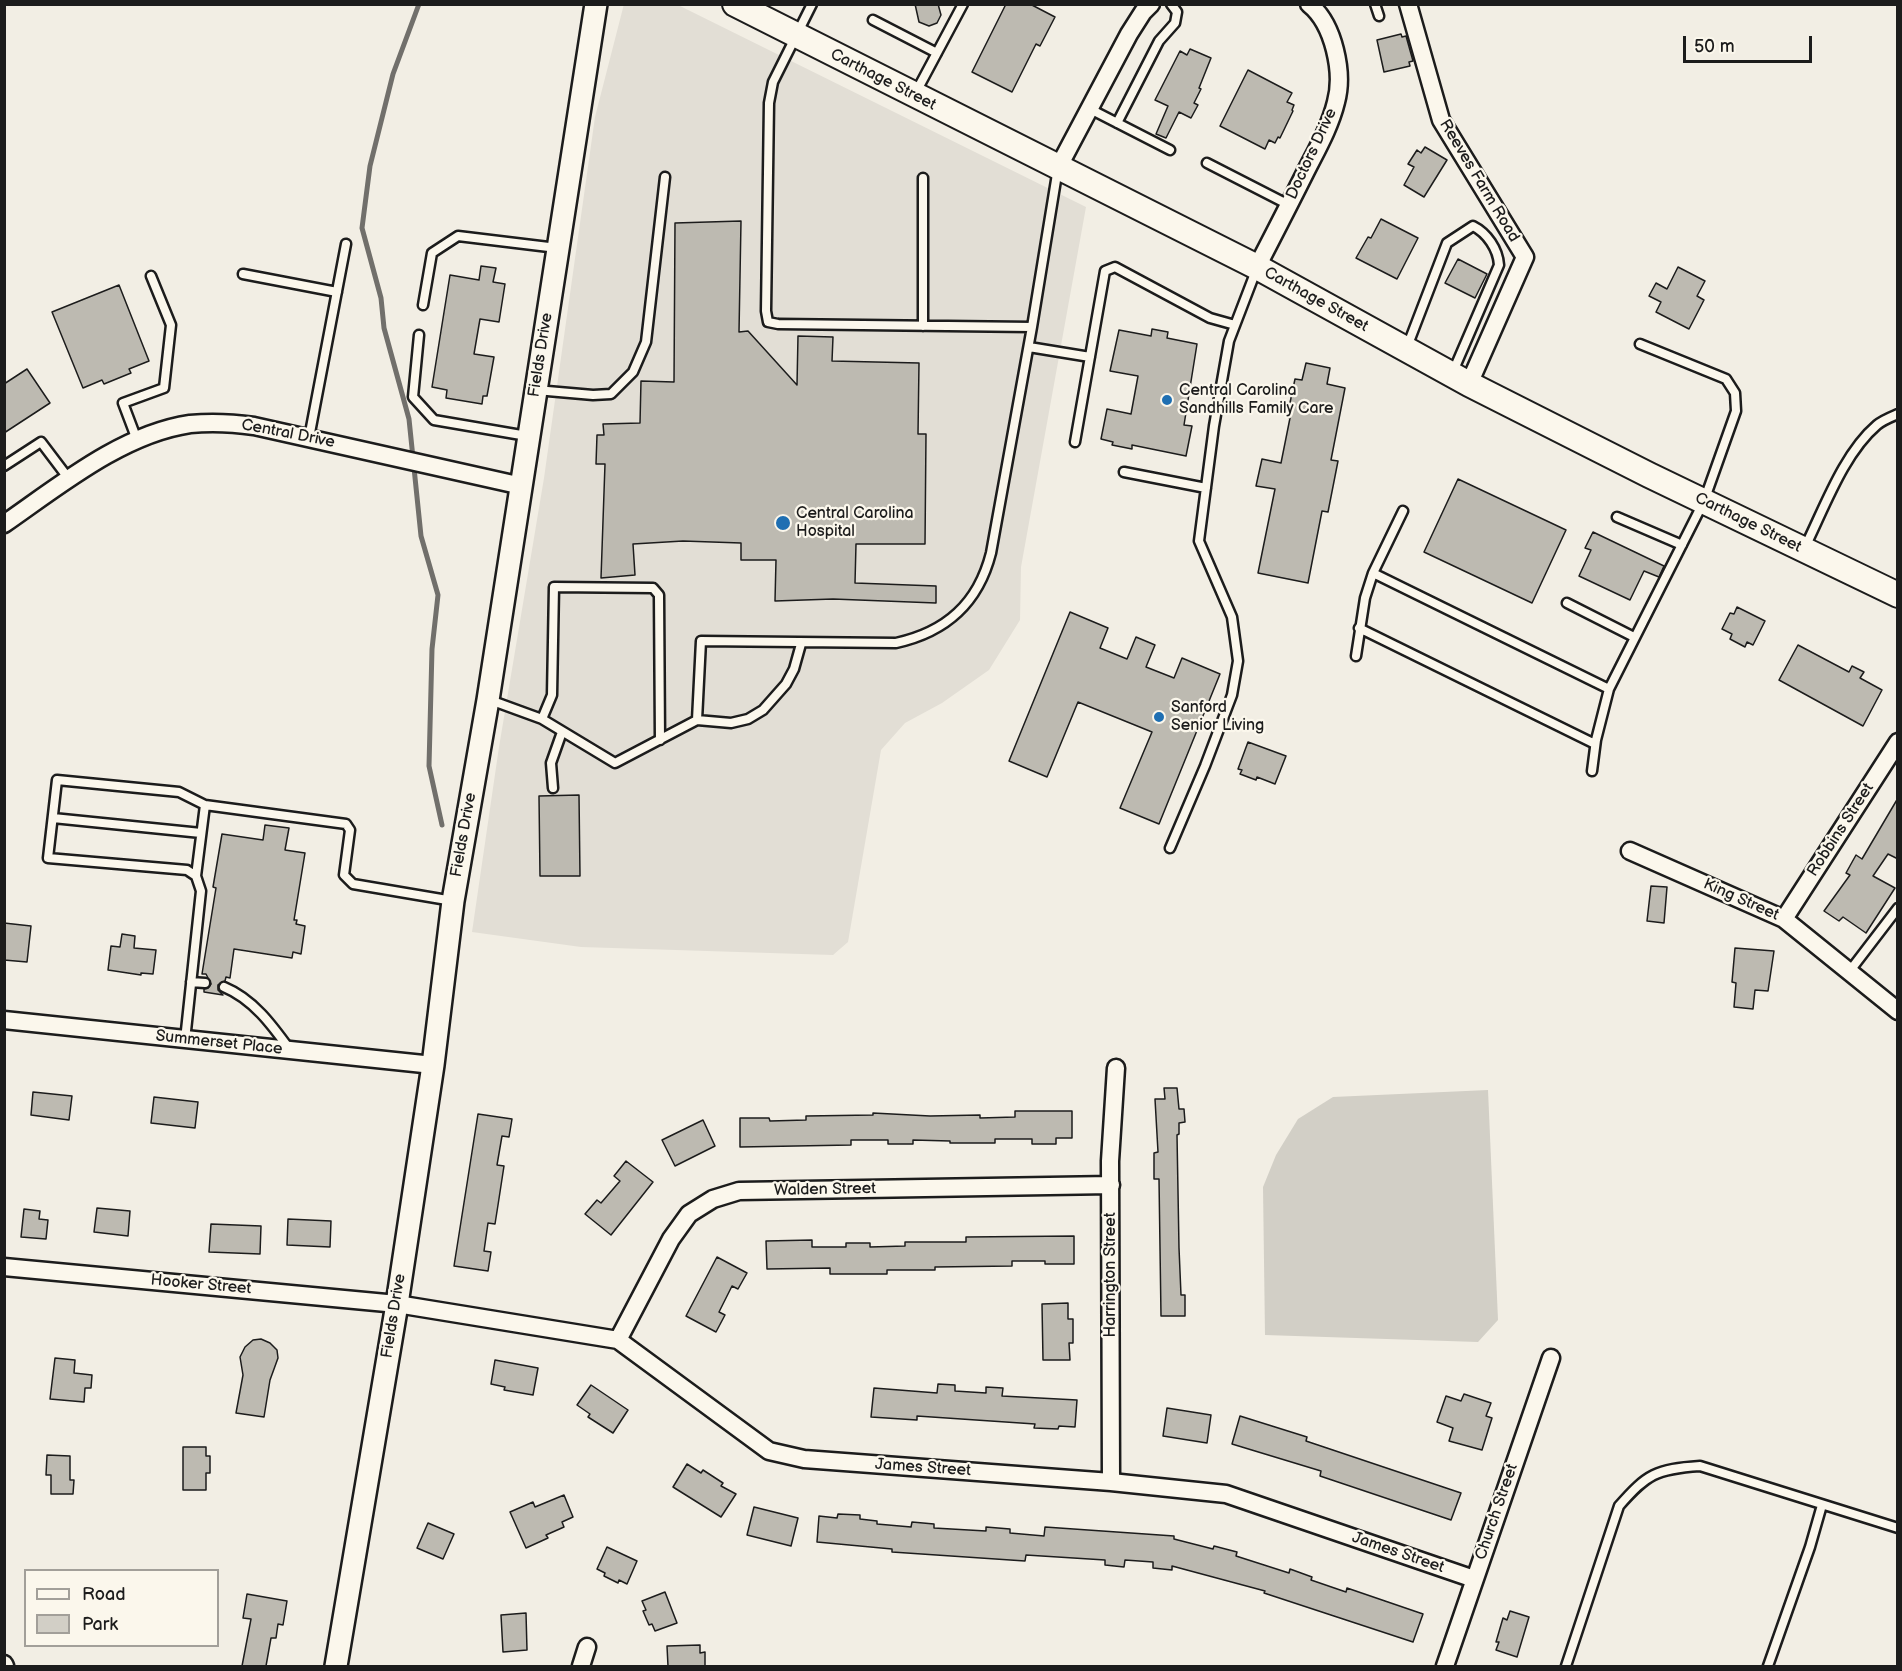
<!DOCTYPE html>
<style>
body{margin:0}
#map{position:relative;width:1902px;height:1671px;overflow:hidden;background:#f2eee4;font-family:"Balsamiq Sans",sans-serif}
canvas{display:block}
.frame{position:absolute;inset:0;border:6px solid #1c1c1c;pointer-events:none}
.legend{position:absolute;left:24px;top:1569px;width:195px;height:78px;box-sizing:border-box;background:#fbf7ec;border:2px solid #a29f99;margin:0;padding:8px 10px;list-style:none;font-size:18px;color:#1c1c1c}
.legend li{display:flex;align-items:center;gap:12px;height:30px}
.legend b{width:30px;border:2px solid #a29f99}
.scale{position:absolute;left:1683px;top:36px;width:129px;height:27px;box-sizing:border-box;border:3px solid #1c1c1c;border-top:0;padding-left:8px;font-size:18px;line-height:21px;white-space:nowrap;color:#1c1c1c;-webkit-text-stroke:4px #fbf7ec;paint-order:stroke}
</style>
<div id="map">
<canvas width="1902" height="1671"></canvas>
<div class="frame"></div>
<ul class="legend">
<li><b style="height:8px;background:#fbf7ec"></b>Road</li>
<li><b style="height:16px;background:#d2cfc6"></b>Park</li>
</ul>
<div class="scale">50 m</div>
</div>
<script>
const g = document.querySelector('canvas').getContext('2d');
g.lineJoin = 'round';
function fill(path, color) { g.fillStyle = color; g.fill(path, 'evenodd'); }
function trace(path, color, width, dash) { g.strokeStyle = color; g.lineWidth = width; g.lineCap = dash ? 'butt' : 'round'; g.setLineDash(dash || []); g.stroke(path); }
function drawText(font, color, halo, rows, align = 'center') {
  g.font = font + ' "Balsamiq Sans",sans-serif'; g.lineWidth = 4.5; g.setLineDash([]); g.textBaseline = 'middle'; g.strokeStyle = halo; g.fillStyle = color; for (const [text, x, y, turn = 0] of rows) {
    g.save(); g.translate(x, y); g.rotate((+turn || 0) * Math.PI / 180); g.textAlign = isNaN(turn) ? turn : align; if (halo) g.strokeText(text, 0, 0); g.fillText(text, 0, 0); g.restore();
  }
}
fill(new Path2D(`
 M624 4 678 5 1086 207 1021 567 1020 620 989 670 942 703 905 723 881 750 848 942 833 955 581 947 472 932 499 747 544 478 595 117Z`), '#e2ded5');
fill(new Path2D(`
 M1488 1090 1498 1320 1478 1342 1265 1335 1263 1187 1276 1155 1298 1119 1333 1097Z`), '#d2cfc6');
trace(new Path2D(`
 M419 4 393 74 370 166 362 228 381 298 384 328 409 419 421 536 438 595 432 649 429 766 442 825`), '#716f6b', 5);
const building = new Path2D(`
 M915 4H938L941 15 937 23 929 26 919 22Z
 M1006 4H1030L1055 17 1040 46 1036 44 1012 92 972 72Z
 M1401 34 1402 37 1406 36 1413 61 1409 62 1410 66 1384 72 1377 40Z
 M1190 49 1211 58 1199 88 1201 89 1194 103 1198 105 1191 118 1179 112 1166 138 1156 134 1168 106 1155 100 1180 51 1187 55Z
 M1248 70 1292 93 1287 102 1294 105 1292 110 1293 111 1280 138 1278 137 1275 143 1269 140 1265 149 1220 126Z
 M1425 147 1447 160 1424 197 1404 185 1414 167 1408 164 1417 150 1421 153Z
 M1381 219 1418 238 1397 279 1356 258 1368 237 1371 238Z
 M741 221 739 332 748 331 797 385 798 336 833 337 832 361 919 363 918 434H926L925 544H856L855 583 936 586V603L833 599 775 601 776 560H741V543L683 541 633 544 635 575 601 578 605 464H596L597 435H604L603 424 640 423 641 381 674 382 675 223Z
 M1458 259 1487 274 1475 298 1445 283Z
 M481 266 496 268 493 282 505 284 499 322 480 319 474 354 494 357 487 396H483L482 404 446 398 447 390 432 387 450 275 479 280Z
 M1678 267 1705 281 1697 296 1704 300 1689 329 1656 312 1661 302 1649 296 1656 283 1667 289Z
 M119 285 149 361 129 369 131 373 104 384 102 380 83 388 52 312Z
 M1152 329 1168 332 1167 338 1197 344 1184 425 1192 426 1186 456 1132 445V449L1112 445 1113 442 1101 439 1107 409 1131 414 1138 376 1110 371 1119 330 1151 336Z
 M1306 363 1330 368 1327 384 1345 388 1331 460 1338 461 1328 512 1322 511 1308 583 1258 573 1275 489 1256 486 1262 459 1281 463 1290 418 1287 417 1295 379 1302 380Z
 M27 369 50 403 4 433V384Z
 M1458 479 1566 530 1532 603 1424 552Z
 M1593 532 1664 566 1659 577 1644 571 1630 600 1579 576 1591 550 1585 548Z
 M1737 607 1765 621 1753 645 1747 642 1745 647 1730 639 1732 634 1722 629 1730 613 1734 614Z
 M1070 612 1108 628 1100 648 1127 659 1136 637 1155 645 1146 667 1174 678 1182 658 1220 674 1159 824 1120 808 1152 732 1078 702 1047 777 1009 761Z
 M1798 645 1849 672 1852 666 1864 672 1860 678 1882 690 1863 726 1779 680Z
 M1248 742 1286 756 1275 784 1257 777 1256 780 1240 774 1242 770 1238 769Z
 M579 795 580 876H540L539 796Z
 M1898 798V859L1888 854 1873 876 1895 888 1866 933 1843 917 1839 921 1824 911 1850 875 1846 873 1856 855 1862 859Z
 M265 825 289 828 285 850 305 853 294 920H297L296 924 305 926 301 954 293 952 292 958 234 949 230 978 226 977 225 981 218 985V990L223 995 204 992V989L208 988 211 984 206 974H202L216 888 213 887 222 834 263 840Z
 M1651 886 1667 887 1664 923 1647 921Z
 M4 923 31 926 27 962 4 960Z
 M122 934 135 936 134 948 156 950 153 974 141 973V975L108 970 111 946 120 947Z
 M1735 948 1774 951 1768 991 1755 990 1753 1009 1734 1007 1736 983 1732 982Z
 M1164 1088H1177L1179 1109H1184L1185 1122 1179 1123V1134L1177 1135 1179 1248 1181 1295H1185V1316H1161L1159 1179H1154V1153L1158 1152 1155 1099H1165Z
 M33 1092 72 1096 69 1120 31 1115Z
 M154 1097 198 1102 195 1128 151 1123Z
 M1015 1111H1072V1138H1056V1144H1032V1139H995V1143H950V1141L913 1140V1144H888V1140H851V1145L740 1147V1118H769L770 1121 806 1120V1116L873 1115V1113L930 1116 980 1115V1118L1015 1117Z
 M478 1114 512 1119 509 1137 502 1136 497 1165 504 1166 498 1205 495 1224 488 1223 484 1251 491 1252 488 1271 454 1266Z
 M703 1120 715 1146 675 1166 662 1140Z
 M626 1161 653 1182 611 1235 585 1214 597 1200 601 1203 620 1181 614 1176Z
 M97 1208 130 1211 128 1236 94 1232Z
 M24 1209 40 1211 39 1219 48 1220 46 1239 21 1237Z
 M288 1219 331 1221 330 1247 287 1245Z
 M211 1224 261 1226 260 1254 209 1252Z
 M1074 1236V1264H1045V1261H1012V1266L935 1267V1270H887V1274H830V1268L767 1269 766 1241 812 1240V1247H846V1243H870V1247L905 1246V1242H966V1237Z
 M717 1257 747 1273 738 1289 732 1286 719 1312 725 1315 716 1332 686 1316Z
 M1068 1303V1319H1073V1343H1069L1070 1360H1043L1042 1304Z
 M261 1339 270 1343 277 1350 278 1358 270 1380 264 1417 236 1413 243 1375 240 1357 245 1347 253 1340Z
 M55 1358 75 1360 74 1373 92 1375 91 1388H85L84 1402 50 1399Z
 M495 1360 538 1368 533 1395 504 1390 505 1387 491 1384Z
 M938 1384 955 1385V1391L986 1393V1387L1003 1388 1002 1396 1077 1400 1075 1427 1059 1426 1058 1429 1034 1428 1035 1424 917 1416V1420L871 1417 874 1388 937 1393Z
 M591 1385 628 1410 613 1433 588 1417 590 1414 577 1405Z
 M1464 1394 1491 1403 1486 1416 1492 1418 1482 1450 1449 1441 1453 1428 1437 1422 1446 1396 1461 1401Z
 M1167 1408 1211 1415 1207 1443 1163 1436Z
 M1240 1416 1307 1437 1306 1441 1461 1493 1451 1520 1320 1476 1321 1471 1232 1444Z
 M183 1447H206V1456H210V1473H206V1490H183Z
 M47 1455 70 1456V1480H74L73 1494H51V1475H46Z
 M687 1464 701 1473 703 1470 723 1483 721 1486 736 1494 721 1517 673 1487Z
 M564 1495 573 1517 562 1522 564 1527 546 1535 548 1538 526 1548 510 1512 533 1502 535 1507Z
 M754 1507 798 1518 791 1546 747 1535Z
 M838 1514 860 1515V1519L877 1521V1524L911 1527 912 1522 934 1524V1528L986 1531V1527L1010 1529V1533L1044 1536 1045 1527 1174 1536V1539L1213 1549 1214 1546 1237 1552 1236 1556 1289 1573 1290 1569 1312 1577 1311 1580 1346 1592 1347 1588 1423 1614 1413 1642 1264 1593 1265 1591 1172 1566V1570L1153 1568V1562L1125 1560 1124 1567 1105 1565V1560L1026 1555 1025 1561 892 1552V1549L817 1542 819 1516 837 1518Z
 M428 1523 454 1534 443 1559 417 1548Z
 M607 1547 637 1561 627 1584 619 1580 618 1583 604 1576 605 1573 597 1569Z
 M665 1592 677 1623 655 1631 652 1624 649 1625 643 1611 646 1610 642 1601Z
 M247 1594 287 1601 283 1625 278 1624 276 1638H271L266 1666H242L251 1619 243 1618Z
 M1510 1611 1529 1617 1517 1657 1496 1650 1499 1642H1496L1503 1618 1507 1620Z
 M526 1613 527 1650 503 1652 501 1615Z
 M700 1645V1653L705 1652V1666H668L667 1646Z`);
fill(building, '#bdbab1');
trace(building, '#1c1c1c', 1.5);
const service = new Path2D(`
 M812 4 773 82 769 103 766 311 768 322 778 324 1032 327
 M1375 4 1379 16
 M873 20 937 53
 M915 94 963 4
 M1090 109 1170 150
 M1117 123 1159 41 1175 23 1177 12 1171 4
 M1207 163 1289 205
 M923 178V326
 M243 274 337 292
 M423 305 432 253 458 236 557 248
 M419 335 413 397 434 420 527 436
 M1029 347 1090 357
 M1407 347 1447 243 1473 226C1487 233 1498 249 1499 265L1452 374
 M536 390 593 395 611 394 633 372 646 342 665 177
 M309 438 346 244
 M137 440 123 403 164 388 171 325 151 276
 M1075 442 1105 271 1115 267 1210 318 1235 325
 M4 466 41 442 69 479
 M1124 472 1206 488
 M1617 517 1682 545
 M1804 549C1824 509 1843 454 1877 425 1883 420 1891 417 1898 414
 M1373 573 1609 689
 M1567 603 1634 637
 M1359 628 1595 744
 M1356 656 1365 598 1373 573 1403 511
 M490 700 542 719 615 763 697 720 731 723 748 719 763 710 786 684 794 669 801 644
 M542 719 552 695 554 587 653 588 659 595 660 740
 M697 720 701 641 896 643C946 632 978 604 991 553L1032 327 1058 168
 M1592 771 1596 740 1609 689 1704 501 1736 411 1735 393 1726 379 1640 344
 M553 788 551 763 562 732
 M53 818 201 833
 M1170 848 1205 766 1232 695 1238 661 1232 617 1199 541 1214 426 1229 341 1257 268
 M196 876 187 870 48 858 57 780 179 792 205 805 346 824 350 830 344 875 353 884 453 901
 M1849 972 1898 908
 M191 982 205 983
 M224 987C253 999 272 1025 290 1050
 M185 1040 201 891 196 876 205 805
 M1566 1666 1619 1506C1647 1474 1656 1469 1700 1466L1898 1528
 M1768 1666 1810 1547 1822 1505`);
const minor = new Path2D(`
 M1408 4 1441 120 1525 257 1469 384
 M1058 168 1129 34 1143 12 1151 4
 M1257 267C1273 236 1289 205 1305 173 1316 151 1330 127 1336 102 1344 73 1334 24 1309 4
 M4 524C59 486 122 434 190 424 211 422 233 423 254 426L522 486
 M1630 851 1784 919 1898 1011
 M1784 919 1898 742
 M4 1020 433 1065
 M4 1267 397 1304 618 1340 769 1451 804 1459 1111 1482 1226 1494 1474 1579
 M618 1340 671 1239 689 1214 713 1199 739 1191 1111 1185
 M1111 1482 1110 1161 1116 1068
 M4 1664 5 1666
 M581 1666 587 1647
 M1445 1666 1551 1358`);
const tertiary = new Path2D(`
 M336 1666 397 1304 433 1065 453 901 488 700 596 4`);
const secondary = new Path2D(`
 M735 4 1257 267 1469 384 1649 475 1898 595`);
trace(service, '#1c1c1c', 13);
trace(minor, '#1c1c1c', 21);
trace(tertiary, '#1c1c1c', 26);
trace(secondary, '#1c1c1c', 28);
trace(service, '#fbf7ec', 8);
trace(minor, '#fbf7ec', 16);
trace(tertiary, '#fbf7ec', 21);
trace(secondary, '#fbf7ec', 24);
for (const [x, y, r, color] of [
 [1167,400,6,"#1f6fb2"],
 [783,523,8,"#1f6fb2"],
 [1159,717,6,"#1f6fb2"]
]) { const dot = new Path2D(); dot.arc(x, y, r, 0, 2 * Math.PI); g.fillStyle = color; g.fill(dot); trace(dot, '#fbf7ec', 2); }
drawText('16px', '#1c1c1c', '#fbf7ec', [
 ["Carthage Street",883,80,27],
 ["Doctors Drive",1312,154,-65],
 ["Reeves Farm Road",1479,181,59],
 ["Carthage Street",1316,300,29],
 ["Fields Drive",541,355,-81],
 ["Central Drive",288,434,11],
 ["Carthage Street",1748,523,26],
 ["Robbins Street",1841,830,-57],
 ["Fields Drive",464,835,-80],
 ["King Street",1741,900,24],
 ["Summerset Place",219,1043,6],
 ["Walden Street",825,1190,-1],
 ["Harrington Street",1111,1275,-90],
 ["Hooker Street",201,1285,5],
 ["Fields Drive",394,1316,-81],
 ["James Street",923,1468,4],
 ["Church Street",1497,1512,-71],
 ["James Street",1398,1553,19]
]);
drawText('16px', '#1c1c1c', '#fbf7ec', [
 ["Central Carolina",1179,391],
 ["Sandhills Family Care",1179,409],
 ["Central Carolina",796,514],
 ["Hospital",796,532],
 ["Sanford",1171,708],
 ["Senior Living",1171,726]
], 'left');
</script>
